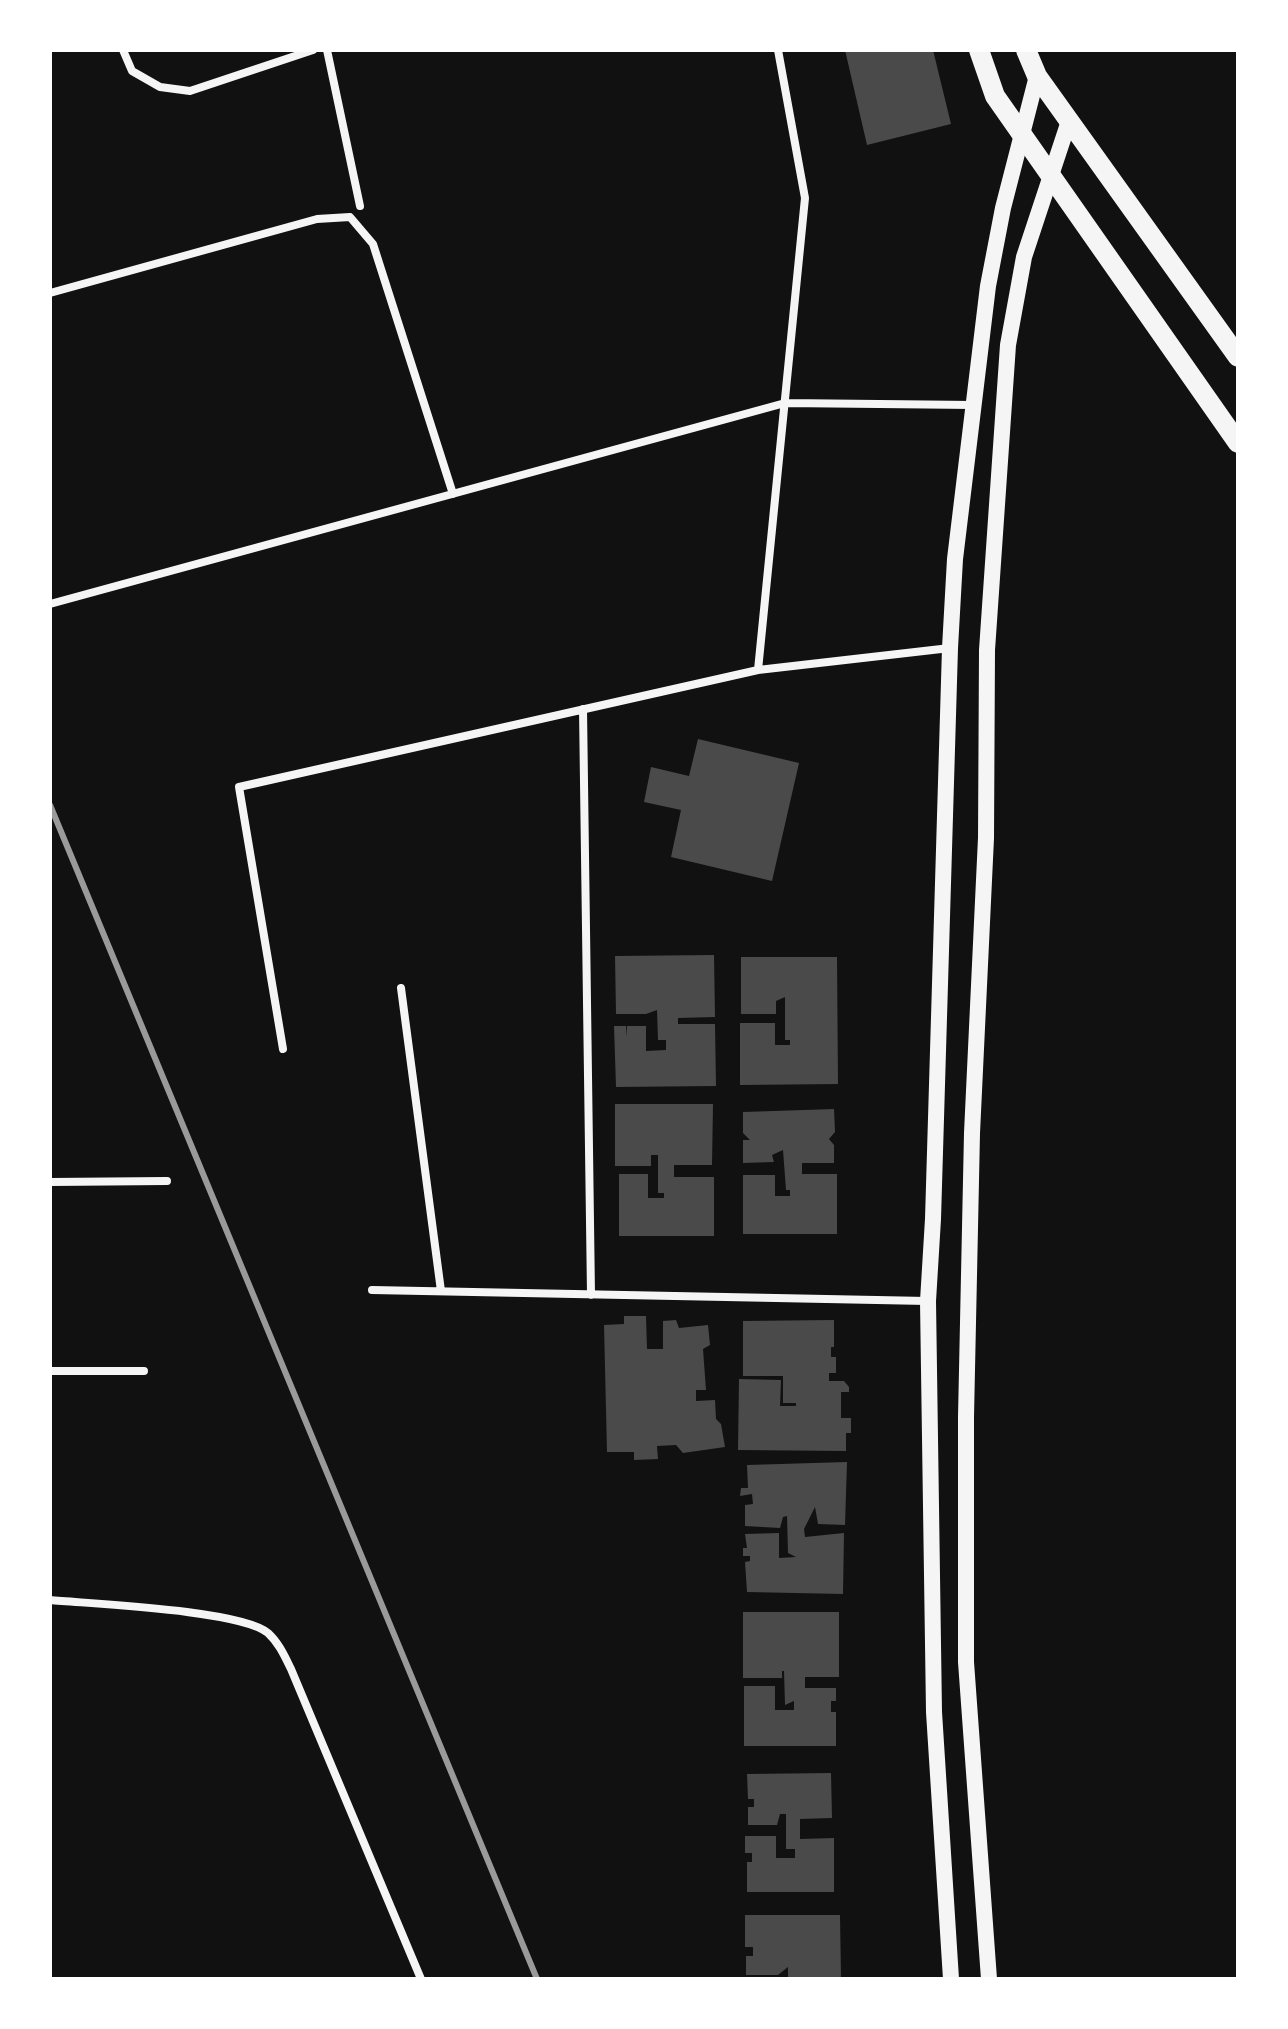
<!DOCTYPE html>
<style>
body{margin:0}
#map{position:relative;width:1288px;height:2029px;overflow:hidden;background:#111;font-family:Arial,sans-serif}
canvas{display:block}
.frame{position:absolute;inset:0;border:52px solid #fff;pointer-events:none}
</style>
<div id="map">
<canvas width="1288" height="2029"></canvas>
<div class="frame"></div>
</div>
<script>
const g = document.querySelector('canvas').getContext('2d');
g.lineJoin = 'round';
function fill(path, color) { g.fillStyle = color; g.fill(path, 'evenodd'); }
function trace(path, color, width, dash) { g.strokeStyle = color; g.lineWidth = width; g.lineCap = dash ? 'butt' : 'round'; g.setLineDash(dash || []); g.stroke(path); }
fill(new Path2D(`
 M845 50H933L951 124 867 145Z
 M698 739 799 763 772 881 671 857 681 810 644 802 651 767 689 776Z
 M714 955 715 1017 678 1018V1024H715L716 1086 616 1087 614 1026H626V1037L627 1026H646V1051L666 1050V1040H658L657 1010 646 1014H616L615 956Z
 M741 957H837L838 1084 740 1085V1023H775V1045H790V1040H785V997L776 1001V1014H741Z
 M615 1104H713L712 1165H674V1177H714V1236H619V1174H648V1198H664V1193H658V1155H651V1166H615Z
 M834 1109 835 1132 829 1139 834 1145V1163H802V1174H837V1234H743V1175H775V1196H790V1190H786L783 1150 772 1155 774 1162 743 1163V1140H750L743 1133V1112Z
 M624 1316H646L647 1349H663V1321L676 1320 679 1328 708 1325 710 1345 703 1349 706 1390H696V1401L715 1400 716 1419 721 1424 725 1447 683 1453 676 1445 657 1446 658 1459 634 1460V1452H607L604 1325 624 1324Z
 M834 1320V1347H831V1357H836V1373H829V1381H844L849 1387V1392H841V1418H851V1433H846V1451L738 1450 739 1379 781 1380 780 1406H796V1403H783V1376H743V1321Z
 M847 1462 845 1525 818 1524 815 1507 804 1529 805 1537 844 1533 843 1594 747 1592 745 1562 750 1561V1556H743V1548H747L745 1534 779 1533V1558L796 1557 788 1553 787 1516 783 1517 780 1528 745 1526V1505L753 1504 752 1494 740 1496 741 1488H748L747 1465Z
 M743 1612H839V1677H805V1688H836V1701H831V1712H836V1746H744V1686H775V1710H794V1701L785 1705 784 1671H782V1678H743Z
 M831 1773 832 1818 800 1819V1839L834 1838V1892H747V1862H752V1853H745V1836H776V1858H795V1849H786V1814H780L777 1825H748V1807H754V1799H748L747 1774Z
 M745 1915H840L841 1978 788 1979V1967L778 1975H746V1956H753V1947H745Z`), '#4a4a4a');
trace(new Path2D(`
 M123 50 132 71 160 87 190 91 313 50
 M327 50 360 206
 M50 293 317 219 350 217 373 244 453 494
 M50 604 785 403 973 405
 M758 670 805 198 778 50
 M583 709 591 1295
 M401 988 441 1291
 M283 1049 239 787 758 670 950 648
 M50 1182 167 1181
 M372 1290 927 1301
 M50 1371H144
 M50 1600C93 1604 241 1610 268 1633 279 1643 285 1657 291 1669L421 1979`), '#f5f5f5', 8);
trace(new Path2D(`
 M951 1979 934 1712 928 1301 933 1219 950 648 955 559 988 286 1003 208 1037 76
 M989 1979 966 1662V1417L972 1133 986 838 987 650 1008 345 1024 257 1069 121`), '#f5f5f5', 16);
trace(new Path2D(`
 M979 50 995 96 1238 443
 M1026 50 1037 76 1238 357`), '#f5f5f5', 20);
trace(new Path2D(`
 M50 805 537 1979`), '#9a9a9a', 6);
</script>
